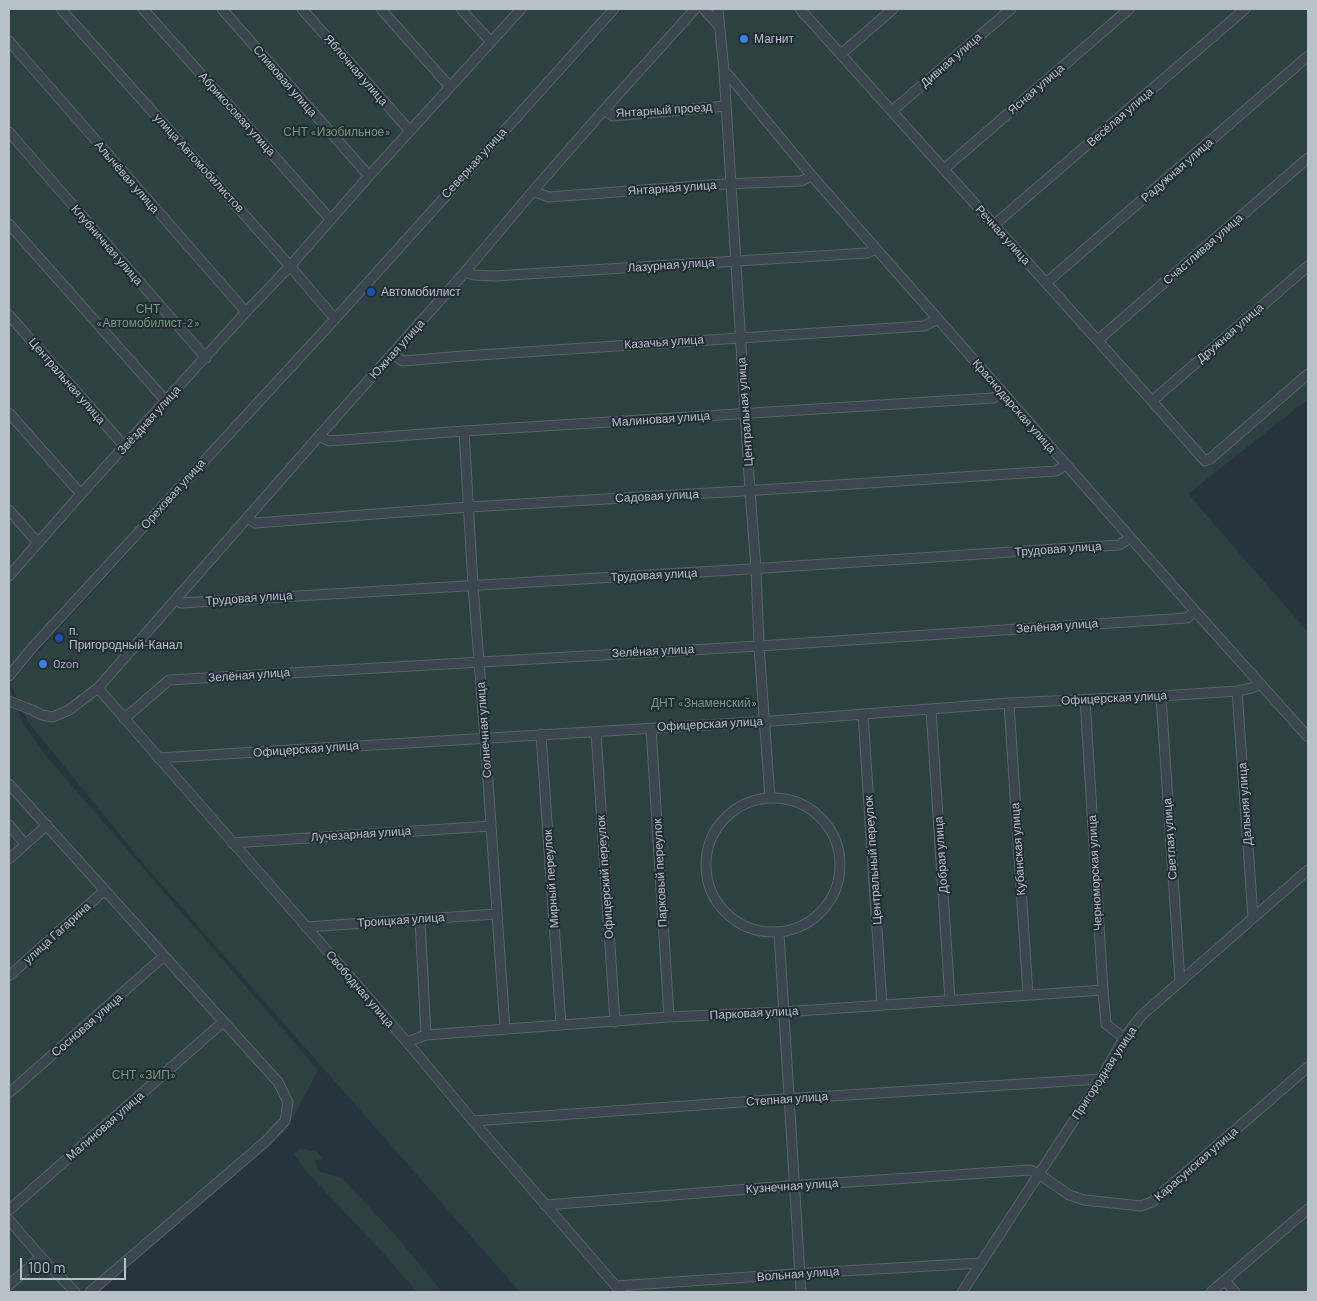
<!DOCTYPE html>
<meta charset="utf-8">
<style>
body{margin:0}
#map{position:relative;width:1317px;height:1301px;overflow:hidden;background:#28343d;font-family:Barlow,sans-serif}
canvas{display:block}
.frame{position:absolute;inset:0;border:10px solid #b8c1c8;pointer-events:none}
.scale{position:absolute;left:20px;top:1258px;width:106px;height:22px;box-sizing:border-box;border:2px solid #b8c1c8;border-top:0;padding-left:6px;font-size:15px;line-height:18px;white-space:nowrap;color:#b8c1c8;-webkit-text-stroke:4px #212b33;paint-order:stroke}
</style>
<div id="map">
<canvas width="1317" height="1301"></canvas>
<div class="frame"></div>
<div class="scale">100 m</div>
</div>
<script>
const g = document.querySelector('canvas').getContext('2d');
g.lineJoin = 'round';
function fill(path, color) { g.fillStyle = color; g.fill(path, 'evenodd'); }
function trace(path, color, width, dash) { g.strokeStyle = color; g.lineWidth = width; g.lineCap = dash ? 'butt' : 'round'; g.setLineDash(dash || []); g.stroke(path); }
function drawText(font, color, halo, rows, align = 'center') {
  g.font = font + ' Barlow,sans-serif'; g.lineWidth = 4; g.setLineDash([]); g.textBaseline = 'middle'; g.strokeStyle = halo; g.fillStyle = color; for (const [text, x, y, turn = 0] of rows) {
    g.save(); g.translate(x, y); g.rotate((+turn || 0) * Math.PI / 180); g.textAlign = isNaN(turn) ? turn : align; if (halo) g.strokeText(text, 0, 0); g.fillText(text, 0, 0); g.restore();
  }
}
fill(new Path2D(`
 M9 9H614L12 671 9 665Z
 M623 9H1308V399L1188 494 1308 632V1292H520L148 869 29 723 10 683Z
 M9 686 23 724 47 757 318 1070 287 1129 98 1292H9Z
 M301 1148 317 1152 322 1158 315 1161 318 1171 342 1178 397 1237 442 1292H417L385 1255 305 1170 294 1154Z`), '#2d4240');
const minor = new Path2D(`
 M61 9 290 266 335 319
 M143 9 331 220
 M222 9 369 176
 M302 9 410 131
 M381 9 450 87
 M461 9 491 42
 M704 9 719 26
 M718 9 724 71 750 491 756 569 759 646 770 798
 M800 9 1152 401 1205 461 1210 459 1308 374
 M9 41 246 312
 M841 54 893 9
 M724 71 730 77 812 176 1195 611 1308 737
 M604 110 613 116 726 106
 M892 111 1011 9
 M9 132 206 358
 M944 169 1129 9
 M533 191 549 197 724 184 801 181 812 176
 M9 224 166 401
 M994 225 1245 9
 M465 272 474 275 494 276 867 253 876 249
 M1046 283 1308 56
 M9 315 125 447
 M1098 340 1308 158
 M392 354 403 361 463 356 924 326 938 319
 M1152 401 1308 266
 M9 413 81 494
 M464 431 473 585 485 738 505 1029
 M319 436 329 441 464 431 993 398 1003 393
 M9 510 38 543
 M248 518 255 523 469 507 743 491 1056 471 1066 465
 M9 576 81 494 246 312 290 266 369 176 521 9
 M176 600 181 603 749 569 1119 545 1130 538
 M9 676 32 648 335 319 614 9
 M98 688 407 1042 473 1121 621 1292
 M1237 691 1253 917
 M1161 696 1180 981
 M1085 699 1103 990 1106 1024 1124 1038
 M9 701 32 710 42 715 53 717 69 710 98 688 319 436 465 272 533 191 604 110 695 9
 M1009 703 1028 995
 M931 709 950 1000
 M863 714 882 1005
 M124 719 169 680 759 646 1187 618 1195 611
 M651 728 669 1017
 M596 732 615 1022
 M541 734 561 1025
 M158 758 772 721 1009 703 1161 696 1237 691 1252 688 1261 684
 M9 784 278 1082 288 1102 285 1121 265 1142 90 1292
 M706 865a67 67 0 1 1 134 0a67 67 0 1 1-134 0Z
 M9 825 25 844
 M232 843 491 826
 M9 859 47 825
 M420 919 426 1035
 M306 927 496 914
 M779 933 801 1292
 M9 976 105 890
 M407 1042 426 1035 669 1017 783 1012 1103 990
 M9 1093 164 956
 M473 1121 783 1099 1101 1079
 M545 1205 788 1186 1030 1170 1039 1174 1069 1195 1084 1200 1141 1206 1152 1202 1308 1067
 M9 1210 223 1022
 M9 1220 41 1257 75 1292
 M1225 1281 1235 1292
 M9 1285 41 1257
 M616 1286 808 1273 981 1263
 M962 1292 1101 1079 1124 1038 1142 1015 1308 870
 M1211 1292 1308 1209`);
trace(minor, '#5a646b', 11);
trace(minor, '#3c464e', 9);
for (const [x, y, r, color] of [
 [744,39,5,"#3f7fe0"],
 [371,292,5,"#1a4fb4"],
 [59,638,5,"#1a4fb4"],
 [43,664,5,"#3f7fe0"]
]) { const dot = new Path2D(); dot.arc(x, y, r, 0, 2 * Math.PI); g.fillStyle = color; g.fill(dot); trace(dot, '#212b33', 2); }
drawText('12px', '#b8c1c8', '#212b33', [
 ["Магнит",754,39],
 ["Автомобилист",381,292],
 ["п.",69,631],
 ["Пригородный-Канал",69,645],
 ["Ozon",53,664]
], 'left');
drawText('12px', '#b8c1c8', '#212b33', [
 ["Дивная улица",951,60,-41],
 ["Яблочная улица",356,70,49],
 ["Сливовая улица",285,81,49],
 ["Ясная улица",1036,89,-41],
 ["Янтарный проезд",664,110,-4],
 ["Абрикосовая улица",237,114,48],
 ["Весёлая улица",1120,117,-41],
 ["улица Автомобилистов",199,163,48],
 ["Северная улица",474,163,-48],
 ["Радужная улица",1177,170,-41],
 ["Алычёвая улица",127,177,49],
 ["Янтарная улица",672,188,-4],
 ["Речная улица",1003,235,48],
 ["Клубничная улица",107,245,49],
 ["Счастливая улица",1203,249,-41],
 ["Лазурная улица",671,265,-4],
 ["Дружная улица",1230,333,-41],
 ["Казачья улица",664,342,-4],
 ["Южная улица",397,349,-48],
 ["Центральная улица",67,381,49],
 ["Краснодарская улица",1014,406,49],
 ["Центральная улица",745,412,-94],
 ["Малиновая улица",661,419,-4],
 ["Звёздная улица",149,420,-48],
 ["Ореховая улица",173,494,-48],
 ["Садовая улица",657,496,-3],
 ["Трудовая улица",1058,549,-4],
 ["Трудовая улица",654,575,-3],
 ["Трудовая улица",249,598,-4],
 ["Зелёная улица",1057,626,-4],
 ["Зелёная улица",653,651,-3],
 ["Зелёная улица",249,675,-4],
 ["Офицерская улица",1114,698,-3],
 ["Офицерская улица",710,724,-3],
 ["Солнечная улица",484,730,-94],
 ["Офицерская улица",306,749,-4],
 ["Дальняя улица",1245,804,-94],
 ["Лучезарная улица",361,834,-4],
 ["Светлая улица",1170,839,-94],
 ["Кубанская улица",1018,849,-94],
 ["Добрая улица",941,855,-94],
 ["Центральный переулок",873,860,-94],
 ["Парковый переулок",660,873,-93],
 ["Черноморская улица",1095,873,-93],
 ["Офицерский переулок",605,877,-94],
 ["Мирный переулок",551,879,-94],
 ["Троицкая улица",401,920,-4],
 ["улица Гагарина",57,933,-42],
 ["Свободная улица",360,989,49],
 ["Парковая улица",754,1013,-3],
 ["Сосновая улица",87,1025,-41],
 ["Пригородная улица",1104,1073,-57],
 ["Степная улица",787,1099,-4],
 ["Малиновая улица",105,1126,-41],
 ["Карасунская улица",1196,1164,-41],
 ["Кузнечная улица",792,1186,-4],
 ["Вольная улица",798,1274,-4]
]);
drawText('12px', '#799b7c', '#212b33', [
 ["СНТ «Изобильное»",337,132],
 ["СНТ",148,309],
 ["«Автомобилист-2»",148,323],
 ["ДНТ «Знаменский»",704,703],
 ["СНТ «ЗИП»",144,1075]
]);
</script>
